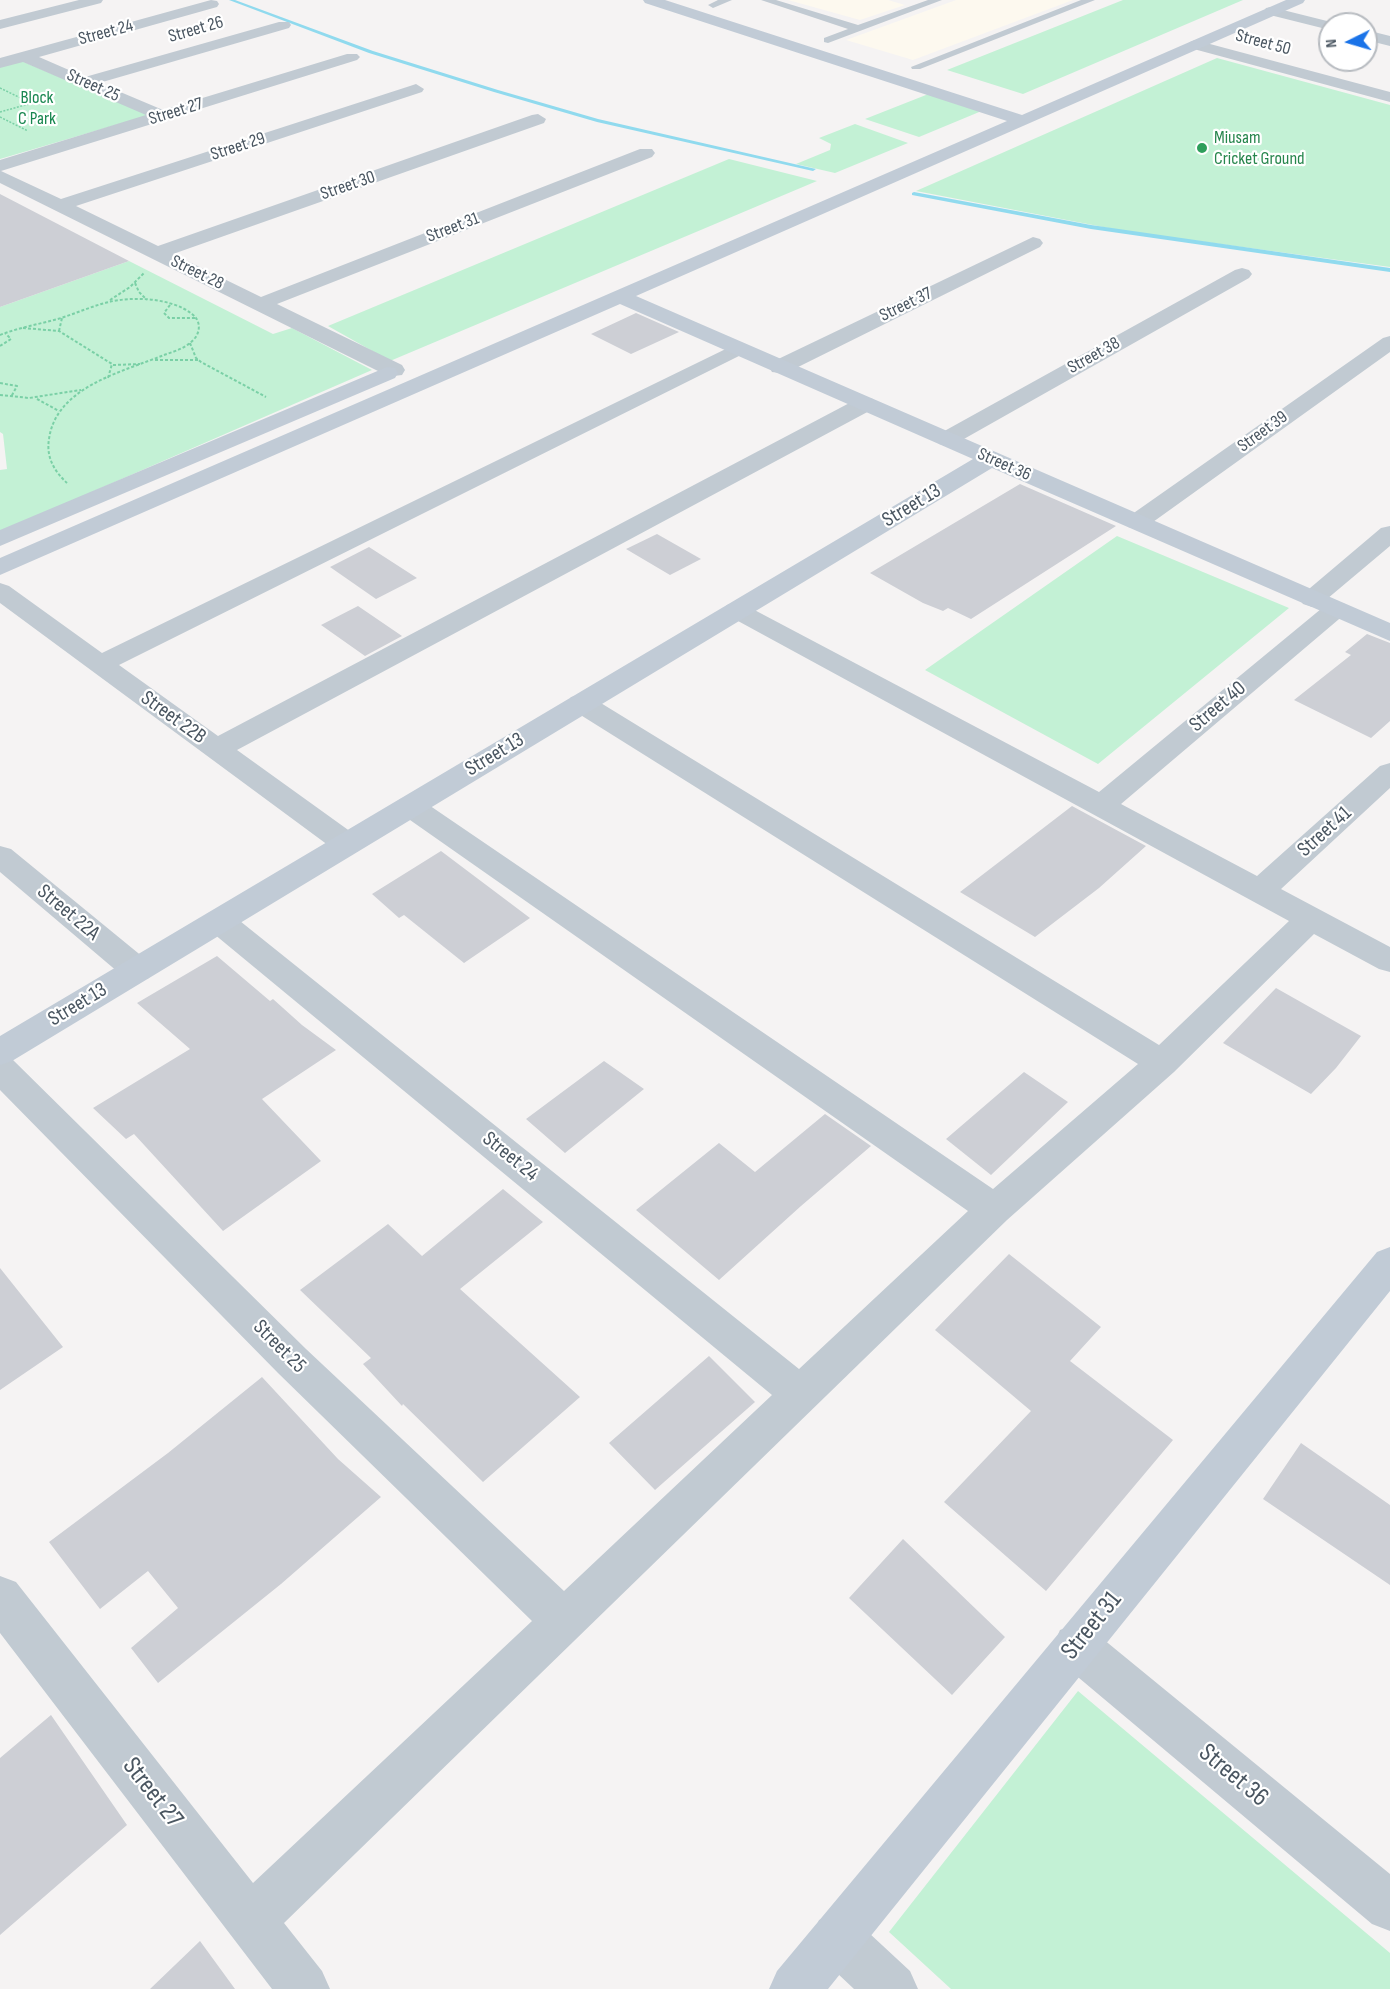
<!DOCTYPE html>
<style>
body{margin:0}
#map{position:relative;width:1390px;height:1989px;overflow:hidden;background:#f5f3f3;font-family:"Sofia Sans Condensed",sans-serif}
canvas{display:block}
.north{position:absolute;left:1318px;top:12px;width:60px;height:60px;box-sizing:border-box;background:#fff;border:2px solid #b7bbc0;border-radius:50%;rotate:265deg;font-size:16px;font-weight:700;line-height:24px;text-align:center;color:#4a5661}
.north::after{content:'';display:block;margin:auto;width:21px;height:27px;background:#1a73e8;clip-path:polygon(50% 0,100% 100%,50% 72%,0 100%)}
</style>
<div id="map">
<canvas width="1390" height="1989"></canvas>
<div class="north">N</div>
</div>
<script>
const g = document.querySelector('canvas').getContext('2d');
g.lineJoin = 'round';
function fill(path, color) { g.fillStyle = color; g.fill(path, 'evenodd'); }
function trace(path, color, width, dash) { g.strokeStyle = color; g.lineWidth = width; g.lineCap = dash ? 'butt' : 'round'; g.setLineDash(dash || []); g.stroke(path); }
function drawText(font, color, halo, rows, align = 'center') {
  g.font = font + ' "Sofia Sans Condensed",sans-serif'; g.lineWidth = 4.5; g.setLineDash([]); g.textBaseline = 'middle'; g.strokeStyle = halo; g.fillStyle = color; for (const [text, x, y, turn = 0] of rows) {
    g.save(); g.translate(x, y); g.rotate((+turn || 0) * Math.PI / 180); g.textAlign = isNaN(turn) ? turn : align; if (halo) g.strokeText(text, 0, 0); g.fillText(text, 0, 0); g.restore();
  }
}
fill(new Path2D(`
 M788 0H888L905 5 860 20Z
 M956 0H1073L913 60 846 40Z`), '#fdf9ef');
fill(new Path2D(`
 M1123 0H1243L1023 94 947 70Z
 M1217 58 1390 105V267L1124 231 916 191Z
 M15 62H24L147 114 146 116 0 159V67Z
 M931 93 984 110 919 137 865 119Z
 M855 124 908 143 835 173 796 164 830 150 831 144 819 138Z
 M729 159 817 181 390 361 328 326Z
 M129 261 273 334 292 328 372 370 0 532V470L7 469 3 434 0 432V307Z
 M1117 536 1289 608 1098 764 925 670Z
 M1078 1691 1390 1953V1989H951L889 1932Z`), '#c3f1d5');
fill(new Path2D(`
 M229 0H235L373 51 498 90 598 119 816 169 813 171 597 122 494 92 369 53Z
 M914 192 1091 225 1390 268V272L1091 229 912 195V193Z`), '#90daee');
fill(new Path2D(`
 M0 194 129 261 0 307Z
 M636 313 679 332 631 354 591 334Z
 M1020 484 1116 526 971 619 948 608 943 611 923 603 870 573Z
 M657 534 701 559 670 575 626 549Z
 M369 547 417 578 376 599 330 567Z
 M358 606 402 636 365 656 321 625Z
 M1367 634 1390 643V721L1371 738 1294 700 1351 655 1345 652Z
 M1072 806 1146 846 1099 888 1035 937 960 892Z
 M441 851 530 918 464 963 404 915 399 918 372 894Z
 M217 956 270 1001 273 999 302 1025 336 1050 262 1099 321 1161 223 1231 134 1134 126 1139 93 1108 190 1049 137 1003Z
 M1276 988 1361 1036 1336 1068 1311 1094 1223 1043Z
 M604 1061 644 1089 565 1153 526 1119Z
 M1024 1072 1068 1102 991 1175 946 1139Z
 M825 1114 871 1146 801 1206 719 1280 636 1210 719 1143 755 1172Z
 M503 1189 543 1222 460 1289 580 1397 483 1482 403 1404 402 1406 363 1364 371 1358 300 1290 388 1224 422 1256Z
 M1009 1254 1101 1327 1070 1361 1173 1440 1046 1591 944 1502 1031 1411 935 1330Z
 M0 1268 63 1347 0 1390Z
 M709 1356 755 1402 655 1490 609 1443Z
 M262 1377 338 1459 381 1497 281 1584 158 1683 131 1648 178 1608 148 1571 100 1609 49 1542 168 1453Z
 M1301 1443 1390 1505V1585L1263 1499Z
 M903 1539 1005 1637 952 1695 849 1598Z
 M51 1715 127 1825 0 1935V1758Z
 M200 1941 235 1989H150Z`), '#cdcfd5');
trace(new Path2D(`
 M0 88 31 103
 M0 112 54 97
 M0 117 28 131`), '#7ad0a6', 1.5, [2, 1.5]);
trace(new Path2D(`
 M135 283 139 292 147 300
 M110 300 130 287 144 273
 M170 305 164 313 169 318H196
 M23 328 59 331 112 364 108 378
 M59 331 62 318
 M0 335C20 327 41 324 61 318 77 313 92 306 109 302 133 296 172 298 192 314 200 320 201 330 195 338 187 348 175 351 164 355 122 372 56 387 49 439 46 457 54 471 67 483
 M190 343 196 358 201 362 266 397
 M0 346 11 339 5 333
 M155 360H198
 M113 365 140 364
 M0 383 17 386 11 397
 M0 395 29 398 81 390
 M37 399 59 411`), '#7ad0a6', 2, [3, 2]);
fill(new Path2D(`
 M718 0H732L713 8 708 5Z
 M761 0H776L858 25 928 0H942L828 43 824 42V38L848 29Z
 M1081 0H1095L920 69H912L911 67Z`), '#c1cad2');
fill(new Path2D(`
 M79 0H103L101 3 0 29V20Z
 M211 0 217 1 219 4 217 7 39 57 85 77 279 22H289L291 25 289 28 99 83 163 110 347 54H357L360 57 357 60 1 171 61 199 410 86 416 84 424 89 422 92 76 206 158 246 532 115 538 114 546 119 544 123 173 254 261 297 640 149H652L655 153 652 157 277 304 402 365 405 370 402 375 394 376 386 375 0 183V160L146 115 23 62 0 68V58Z
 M1271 7 1335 23 1336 24H1330V30L1266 14 1264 11 1266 8Z
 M1366 30 1390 36V46L1366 40Z
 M1195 40 1390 92V102L1190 48 1187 45 1190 42Z
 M1033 237 1040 239 1043 243 1040 247 788 372 780 373 772 372 769 367 772 362Z
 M1242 268 1249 270 1252 274 1249 278 955 444 947 446 939 444 936 439 939 434 1235 270Z
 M1390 336V352L1146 527 1137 529 1128 527 1125 522 1128 517 1383 338Z
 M738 343 745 345 748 349 745 353 119 665 218 736 857 399 865 397 873 399 876 404 873 409 237 750 358 837 362 844 358 851 347 854 336 851 0 603V583L9 586 102 653Z
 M1390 526V546L1321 604 1312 607 1303 604 1299 599 1303 594 1381 528Z
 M1336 601 1345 604 1349 609 1345 614 1121 804 1257 876 1380 766 1390 763V788L1281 889 1390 947V972L1379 969 1314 934 1174 1072 1007 1220 284 1923 322 1971 330 1989H272L0 1633V1576L16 1582 253 1883 532 1621 278 1373 0 1090V1055L12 1059 306 1349 564 1591 772 1395 208 929 203 921 208 913 219 910 230 913 799 1369 968 1211 400 813 395 806 400 799 410 797 420 799 993 1189 1138 1064 571 709 567 703 571 697 581 695 591 697 1159 1045 1289 921 727 615 723 610 727 605 736 602 745 605 1099 792 1327 604Z
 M0 846 11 849 149 962 153 970 149 978 137 982 125 978 0 872Z
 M1076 1624 1092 1630 1390 1874V1931L1372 1924 1060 1662 1053 1646 1060 1630Z
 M837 1913 855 1920 910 1971 918 1989H854L819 1956 812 1938 819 1920Z`), '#c1cad2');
fill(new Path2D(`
 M643 0H665L1022 115 1286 0H1305L1303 3 636 296 1390 623V641L992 468 12 1061 0 1065V1036L973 459 620 304 0 575V558L1007 121 645 3Z
 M387 367 395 368 398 373 395 378 0 546V530Z
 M1390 1247V1291L828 1989H769L777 1971 1377 1252Z`), '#c1cbd6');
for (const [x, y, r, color] of [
 [1202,148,6,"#2e9e5b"]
]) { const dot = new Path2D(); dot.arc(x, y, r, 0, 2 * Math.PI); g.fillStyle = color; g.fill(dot); trace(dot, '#fff', 2); }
drawText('18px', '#4a5661', '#fff', [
 ["Street 26",196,30,-16],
 ["Street 24",106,33,-15],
 ["Street 50",1263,43,15],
 ["Street 25",93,86,24],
 ["Street 27",176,112,-17],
 ["Street 29",238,147,-18],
 ["Street 30",348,186,-19],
 ["Street 31",453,228,-21],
 ["Street 28",197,273,26],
 ["Street 37",906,305,-26],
 ["Street 38",1094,356,-29],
 ["Street 39",1263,432,-36],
 ["Street 36",1004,465,24]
]);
drawText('18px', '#17864f', '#fff', [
 ["Block",37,98],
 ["C Park",37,119]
]);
drawText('18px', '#27864d', '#fff', [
 ["Miusam",1214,138],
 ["Cricket Ground",1214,159]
], 'left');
drawText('21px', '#4a5661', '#fff', [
 ["Street 13",912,506,-31],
 ["Street 40",1218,707,-40],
 ["Street 22B",173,718,36],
 ["Street 13",495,755,-31],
 ["Street 41",1325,832,-42],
 ["Street 22A",68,913,40],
 ["Street 13",78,1005,-31],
 ["Street 24",510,1157,39],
 ["Street 25",279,1347,45]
]);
drawText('26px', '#4a5661', '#fff', [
 ["Street 31",1092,1626,-51],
 ["Street 36",1233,1776,40],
 ["Street 27",152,1793,52]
]);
</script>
